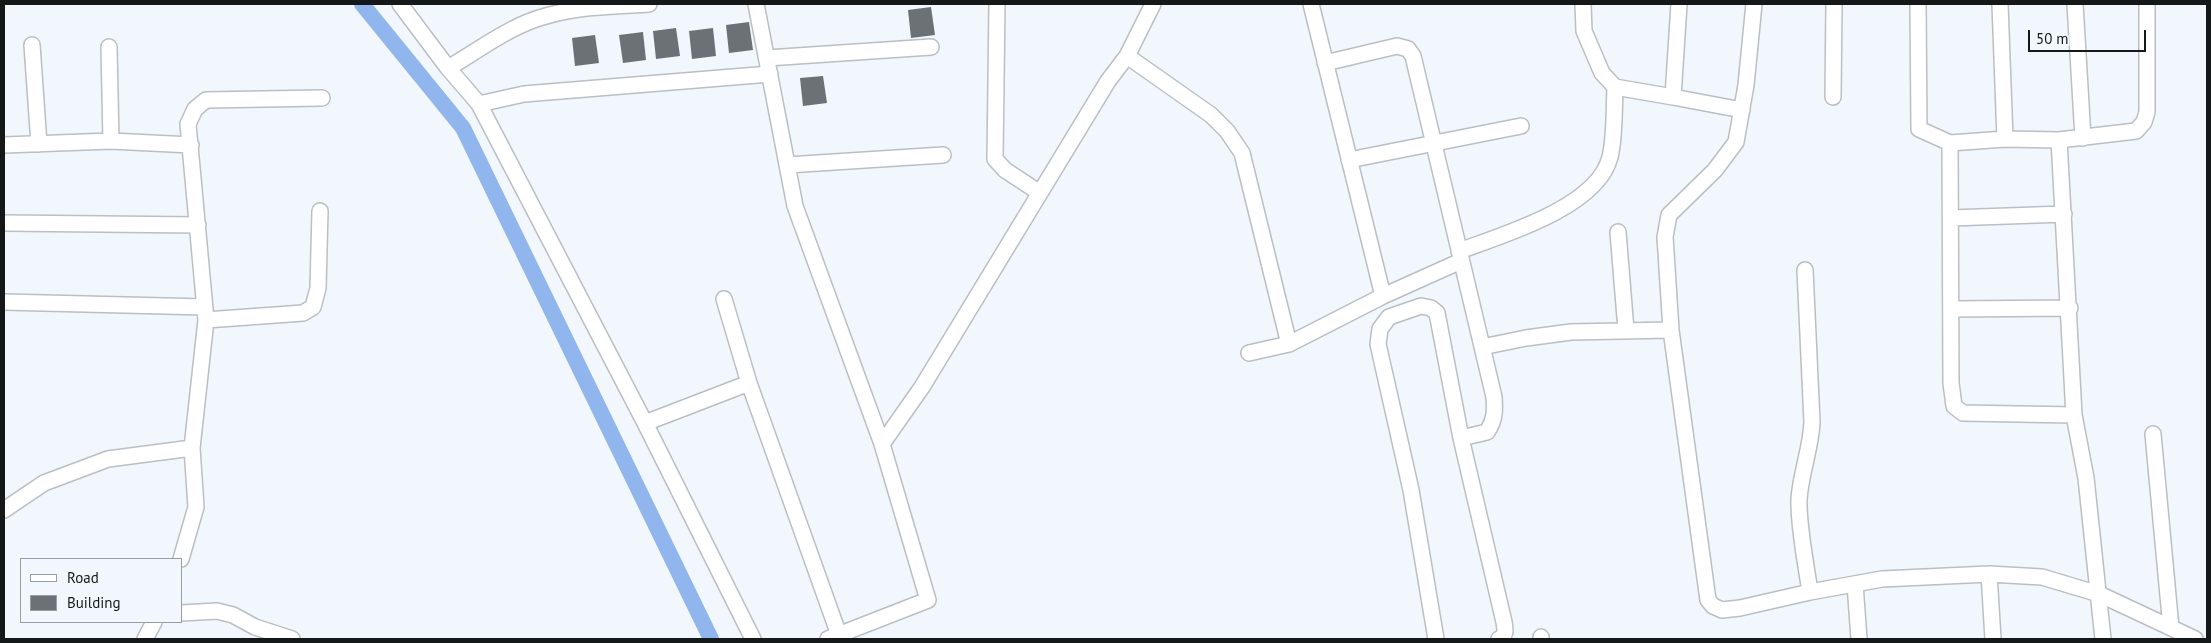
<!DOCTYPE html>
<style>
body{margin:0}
#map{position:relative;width:2211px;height:643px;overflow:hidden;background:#f1f7fc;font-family:"PT Sans",sans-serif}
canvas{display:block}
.frame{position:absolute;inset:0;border:5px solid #151819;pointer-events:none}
.legend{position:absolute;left:20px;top:558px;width:162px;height:65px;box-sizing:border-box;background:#f1f7fc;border:1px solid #999ea1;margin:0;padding:6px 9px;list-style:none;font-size:15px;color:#151819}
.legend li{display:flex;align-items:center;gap:10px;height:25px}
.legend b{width:25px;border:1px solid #999ea1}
.scale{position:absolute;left:2028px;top:30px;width:118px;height:22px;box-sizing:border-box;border:2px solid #151819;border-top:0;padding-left:6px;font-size:15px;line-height:18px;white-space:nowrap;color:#151819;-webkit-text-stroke:4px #f1f7fc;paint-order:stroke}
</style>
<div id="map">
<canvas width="2211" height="643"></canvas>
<div class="frame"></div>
<ul class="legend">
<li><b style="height:6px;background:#fff"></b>Road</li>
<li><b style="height:14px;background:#6b7175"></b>Building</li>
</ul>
<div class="scale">50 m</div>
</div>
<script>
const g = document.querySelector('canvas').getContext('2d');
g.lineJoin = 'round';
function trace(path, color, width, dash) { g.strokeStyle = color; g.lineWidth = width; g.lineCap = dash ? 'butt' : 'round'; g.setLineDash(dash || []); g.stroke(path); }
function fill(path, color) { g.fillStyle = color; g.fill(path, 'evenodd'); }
trace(new Path2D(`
 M362 4 463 128 711 639`), '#91b6ee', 16);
fill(new Path2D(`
 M931 7 935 35 911 38 908 10Z
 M749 22 753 50 729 53 726 25Z
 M676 28 680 56 656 59 653 31Z
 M713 28 716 56 692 59 689 31Z
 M643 32 646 60 623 63 619 35Z
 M595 35 599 63 575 66 572 38Z
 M823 76 827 103 803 106 800 78Z`), '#6b7175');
const minor = new Path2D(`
 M400 4 448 68 479 104 645 423 753 639
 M756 4 795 206 882 444 928 600 828 639
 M997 4 995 159 1005 170 1040 193
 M1311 4 1383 296
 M1583 4 1584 31 1602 73 1615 87 1673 97 1679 4
 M1754 4 1746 85 1736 142 1715 170 1669 215 1665 237 1671 330 1708 600 1713 606 1722 610 1740 608 1810 592 1882 579 1989 574 2042 577 2099 594 2195 639
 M1918 4 1919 129 1950 143
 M2000 4 2005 139
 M2075 4 2083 138
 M32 45 39 144
 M109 47 111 141
 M1127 56 1211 115 1227 131 1242 153 1289 344
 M767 58 931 47
 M1325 63 1397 46 1408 49 1413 56 1494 397C1495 411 1495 420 1487 432L1461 438 1504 622C1505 629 1507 635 1499 639
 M448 68C479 50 511 25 546 16 580 6 615 6 649 4
 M1673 97 1742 110
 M1833 97 1834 4
 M479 104 524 94 770 74
 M2059 140 2074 415
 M4 145 111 141 191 145
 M1349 160 1521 126
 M787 165 943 155
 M1951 218 2064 214
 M4 223 198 225
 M1618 232 1626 330
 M1459 251C1503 235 1598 207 1610 157 1615 137 1614 108 1615 87
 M1805 270 1812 422C1811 448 1801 472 1799 499 1798 525 1806 564 1810 592
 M724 299 749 383 839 635
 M4 302 205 307
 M1951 309 2070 308
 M206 320 303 313 313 307 318 288 320 211
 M1482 347 1526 338 1571 332 1671 330
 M1249 353 1289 344 1383 296 1461 261
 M645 423 749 383
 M2153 434 2171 628
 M882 444 922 387 1108 81 1127 56 1153 4
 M4 510 44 483 108 459 192 448
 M181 559 196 507 192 448 206 320 188 124 195 109 206 100 322 98
 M1989 574 1993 639
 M1855 584 1859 639
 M181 613 217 611 233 615 255 627 292 639
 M1541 637V639
 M145 639 154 622
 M1436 639 1411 490 1378 344 1380 329 1389 317 1421 306 1431 308 1437 313 1461 438
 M2103 639 2086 478 2074 415 1963 413 1954 406 1951 383 1950 143 2005 139 2059 140 2136 131 2144 122 2147 112V4`);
trace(minor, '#b9bfc3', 18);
trace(minor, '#fff', 15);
</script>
